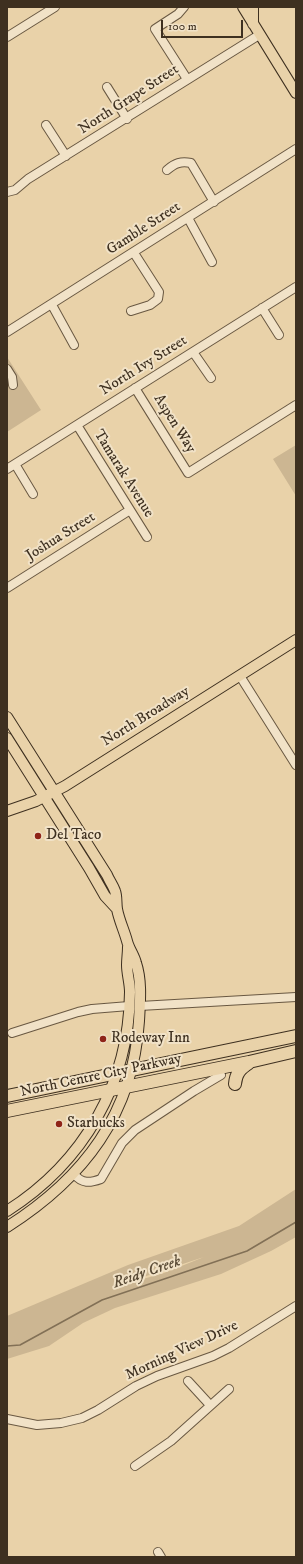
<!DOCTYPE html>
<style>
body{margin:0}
#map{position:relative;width:303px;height:1564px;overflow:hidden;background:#e9d2a9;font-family:"IM FELL DW Pica",serif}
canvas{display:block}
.frame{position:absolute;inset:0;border:8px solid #3e3020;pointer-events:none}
.scale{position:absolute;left:161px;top:20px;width:82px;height:18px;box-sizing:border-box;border:2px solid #3e3020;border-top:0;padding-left:5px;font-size:12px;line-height:14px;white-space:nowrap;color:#3e3020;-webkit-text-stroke:3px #f1e2c7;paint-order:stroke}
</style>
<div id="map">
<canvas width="303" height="1564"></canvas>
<div class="frame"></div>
<div class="scale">100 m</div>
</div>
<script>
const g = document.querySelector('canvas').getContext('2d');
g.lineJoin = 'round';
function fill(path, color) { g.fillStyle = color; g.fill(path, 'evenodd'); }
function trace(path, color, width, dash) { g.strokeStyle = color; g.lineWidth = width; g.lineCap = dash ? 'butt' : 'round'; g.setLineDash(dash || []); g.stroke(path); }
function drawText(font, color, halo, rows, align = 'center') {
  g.font = font + ' "IM FELL DW Pica",serif'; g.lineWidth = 4; g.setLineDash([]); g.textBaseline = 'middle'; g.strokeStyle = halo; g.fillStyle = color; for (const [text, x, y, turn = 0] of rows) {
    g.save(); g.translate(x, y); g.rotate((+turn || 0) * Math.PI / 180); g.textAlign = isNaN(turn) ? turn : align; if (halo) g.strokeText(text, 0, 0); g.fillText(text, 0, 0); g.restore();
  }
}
fill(new Path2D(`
 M7 357 41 410 7 432Z
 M296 445V496L273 459Z
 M296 1189V1237L271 1251 221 1274 115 1308 83 1323 49 1346 7 1359V1316L128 1265 239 1226ZM204 1257 164 1273 122 1285V1284Z`), '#ccb692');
trace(new Path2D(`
 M7 1346 20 1345 102 1300 247 1251 296 1222`), '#827056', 1.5);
const minor = new Path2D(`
 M184 7 178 14 155 29 187 79
 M7 37 55 7
 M107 87 127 119
 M46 125 66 156
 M167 170C175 163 181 161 191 163L214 202
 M7 192 15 190 28 179 259 35
 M188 218 212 262
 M52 305 74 345
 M262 308 279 335
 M131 311 150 305 158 299 159 292 134 253
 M7 332 296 149
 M193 352 211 378
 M7 369 12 377 13 385
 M135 388 188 473 296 405
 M77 425 147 537
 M15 464 33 494
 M7 469 296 287
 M7 588 130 510
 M240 676 296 765
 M140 1006 296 997
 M12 1033 78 1012 92 1009 129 1006
 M74 1174C82 1184 90 1183 101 1179L122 1143 135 1130 194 1091 221 1075
 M188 1381 210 1405
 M7 1419 37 1425 61 1423 82 1418 98 1410 136 1386 157 1376 213 1356 229 1348 296 1306
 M135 1466 171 1441 229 1389
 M158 1552 161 1557`);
const major = new Path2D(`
 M243 7 296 93
 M253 7V24
 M7 717 107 875C109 880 113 885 115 891 117 896 116 903 117 909 119 920 124 930 127 941 129 949 134 955 136 963 142 981 140 1002 139 1021 133 1114 84 1178 7 1227
 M7 738 89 868 105 896 117 909
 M7 811 36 801 65 786 296 640
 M7 1211C84 1162 129 1084 130 992 130 983 127 974 127 965 127 959 128 953 128 947`);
const highway = new Path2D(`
 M235 1084C236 1073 240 1069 249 1063
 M7 1096 296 1036
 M7 1111 249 1062 296 1051`);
trace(minor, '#695842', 10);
trace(major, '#3e3020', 12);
trace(highway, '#3e3020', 14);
trace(minor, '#f1e2c7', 8);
trace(major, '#e9d2a9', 10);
trace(highway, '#e9d2a9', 12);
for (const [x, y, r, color] of [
 [38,836,4,"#8f2418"],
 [103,1039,4,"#8f2418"],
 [59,1124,4,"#8f2418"]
]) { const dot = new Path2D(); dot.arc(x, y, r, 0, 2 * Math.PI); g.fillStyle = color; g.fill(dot); trace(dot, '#f1e2c7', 1.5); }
drawText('15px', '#3e3020', '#f1e2c7', [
 ["North Grape Street",129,100,-33],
 ["Gamble Street",144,229,-33],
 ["North Ivy Street",144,366,-32],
 ["Aspen Way",174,424,58],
 ["Tamarak Avenue",123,474,58],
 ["Joshua Street",61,537,-32],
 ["North Broadway",146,717,-32],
 ["North Centre City Parkway",101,1076,-12],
 ["Morning View Drive",182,1351,-25]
]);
drawText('15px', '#3e3020', '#f1e2c7', [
 ["Del Taco",46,836],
 ["Rodeway Inn",111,1039],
 ["Starbucks",67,1124]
], 'left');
drawText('italic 16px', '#5a4b36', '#f1e2c7', [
 ["Reidy Creek",147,1273,-19]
]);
</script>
